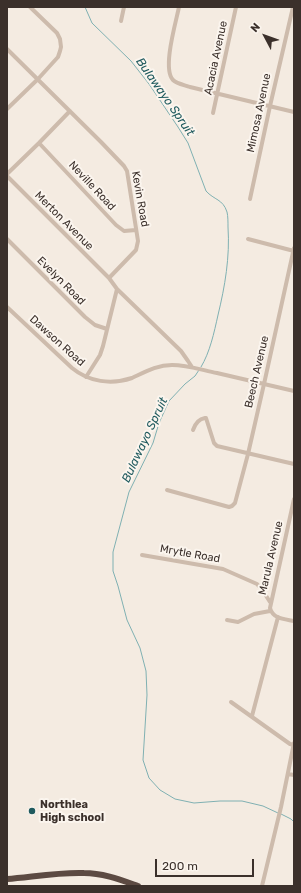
<!DOCTYPE html>
<style>
body{margin:0}
#map{position:relative;width:301px;height:893px;overflow:hidden;background:#f4ebe1;font-family:Rubik,sans-serif}
canvas{display:block}
.frame{position:absolute;inset:0;border:8px solid #3b302b;pointer-events:none}
.north{position:absolute;left:245px;top:16px;width:40px;height:40px;-webkit-text-stroke:3px #fbf5ee;paint-order:stroke;rotate:311deg;font-size:11px;font-weight:700;line-height:16px;text-align:center;color:#3b302b}
.north::after{content:'';display:block;margin:auto;width:14px;height:18px;background:#3b302b;clip-path:polygon(50% 0,100% 100%,50% 72%,0 100%)}
.scale{position:absolute;left:155px;top:859px;width:99px;height:18px;box-sizing:border-box;border:2px solid #3b302b;border-top:0;padding-left:5px;font-size:12px;line-height:14px;white-space:nowrap;color:#3b302b;-webkit-text-stroke:3px #fbf5ee;paint-order:stroke}
</style>
<div id="map">
<canvas width="301" height="893"></canvas>
<div class="frame"></div>
<div class="north">N</div>
<div class="scale">200 m</div>
</div>
<script>
const g = document.querySelector('canvas').getContext('2d');
g.lineJoin = 'round';
function trace(path, color, width, dash) { g.strokeStyle = color; g.lineWidth = width; g.lineCap = dash ? 'butt' : 'round'; g.setLineDash(dash || []); g.stroke(path); }
function drawText(font, color, halo, rows, align = 'center') {
  g.font = font + ' Rubik,sans-serif'; g.lineWidth = 4; g.setLineDash([]); g.textBaseline = 'middle'; g.strokeStyle = halo; g.fillStyle = color; for (const [text, x, y, turn = 0] of rows) {
    g.save(); g.translate(x, y); g.rotate((+turn || 0) * Math.PI / 180); g.textAlign = isNaN(turn) ? turn : align; if (halo) g.strokeText(text, 0, 0); g.fillText(text, 0, 0); g.restore();
  }
}
trace(new Path2D(`
 M85 7 92 23 131 61 149 84 178 127 188 143 206 191C214 200 223 199 227 212 228 216 228 222 228 227 230 257 225 286 218 315 214 333 210 352 201 367
 M199 370 195 376 185 384 169 401 159 423 153 443 129 492 113 552V571L118 586 127 620 140 648 146 671 147 695 143 760 149 778 160 790 175 799 194 803 220 801H242L263 806 278 813
 M281 814 291 819 294 822`), '#7fb0b2', 1);
trace(new Path2D(`
 M179 7C176 22 162 69 173 80 177 84 185 85 190 87L294 112
 M121 21 124 7
 M7 49 101 142 124 166 127 171 138 241 136 250 109 278
 M7 109 38 79 58 57 60 51 61 47 60 39 57 33 30 7
 M213 113 236 7
 M39 143 116 225 124 231 136 230
 M7 174 39 143 70 111
 M7 176 109 278 117 289 103 346 100 355 86 377
 M250 199 270 106 293 7
 M7 239 85 317 95 325 107 329
 M248 239 294 251
 M117 289 181 351 188 361 192 367
 M7 307 72 368C89 382 111 385 132 378 145 372 157 365 172 365 187 365 202 370 217 373 243 379 268 385 294 391
 M193 430C195 424 199 419 205 418H206L214 443 217 446 294 464
 M167 490 229 507 232 506 235 503 248 454 264 384 294 248
 M294 499 270 608C273 619 284 619 294 621
 M142 555 223 569 257 584 263 591 270 602
 M227 620 238 622 254 614 270 611
 M231 702 290 744 294 745
 M252 716 278 617
 M288 774 294 775
 M262 886 281 807 294 743`), '#cdbbac', 4);
trace(new Path2D(`
 M7 879C32 877 59 872 84 873 103 873 121 880 138 886`), '#5c4a42', 6);
for (const [x, y, r, color] of [
 [32,811,4,"#1f5a5e"]
]) { const dot = new Path2D(); dot.arc(x, y, r, 0, 2 * Math.PI); g.fillStyle = color; g.fill(dot); trace(dot, '#fbf5ee', 1.5); }
drawText('11px', '#3b302b', '#fbf5ee', [
 ["Acacia Avenue",216,58,-78],
 ["Mimosa Avenue",259,113,-78],
 ["Neville Road",92,186,47],
 ["Kevin Road",140,199,80],
 ["Merton Avenue",64,221,45],
 ["Evelyn Road",61,281,45],
 ["Dawson Road",57,341,42],
 ["Beech Avenue",257,372,-77],
 ["Mrytle Road",190,554,10],
 ["Marula Avenue",271,558,-77]
]);
drawText('bold 11px', '#3b302b', '#fbf5ee', [
 ["Northlea",40,805],
 ["High school",40,818]
], 'left');
drawText('italic 12px', '#1f5a5e', '#fbf5ee', [
 ["Bulawayo Spruit",165,97,55],
 ["Bulawayo Spruit",145,440,-65]
]);
</script>
